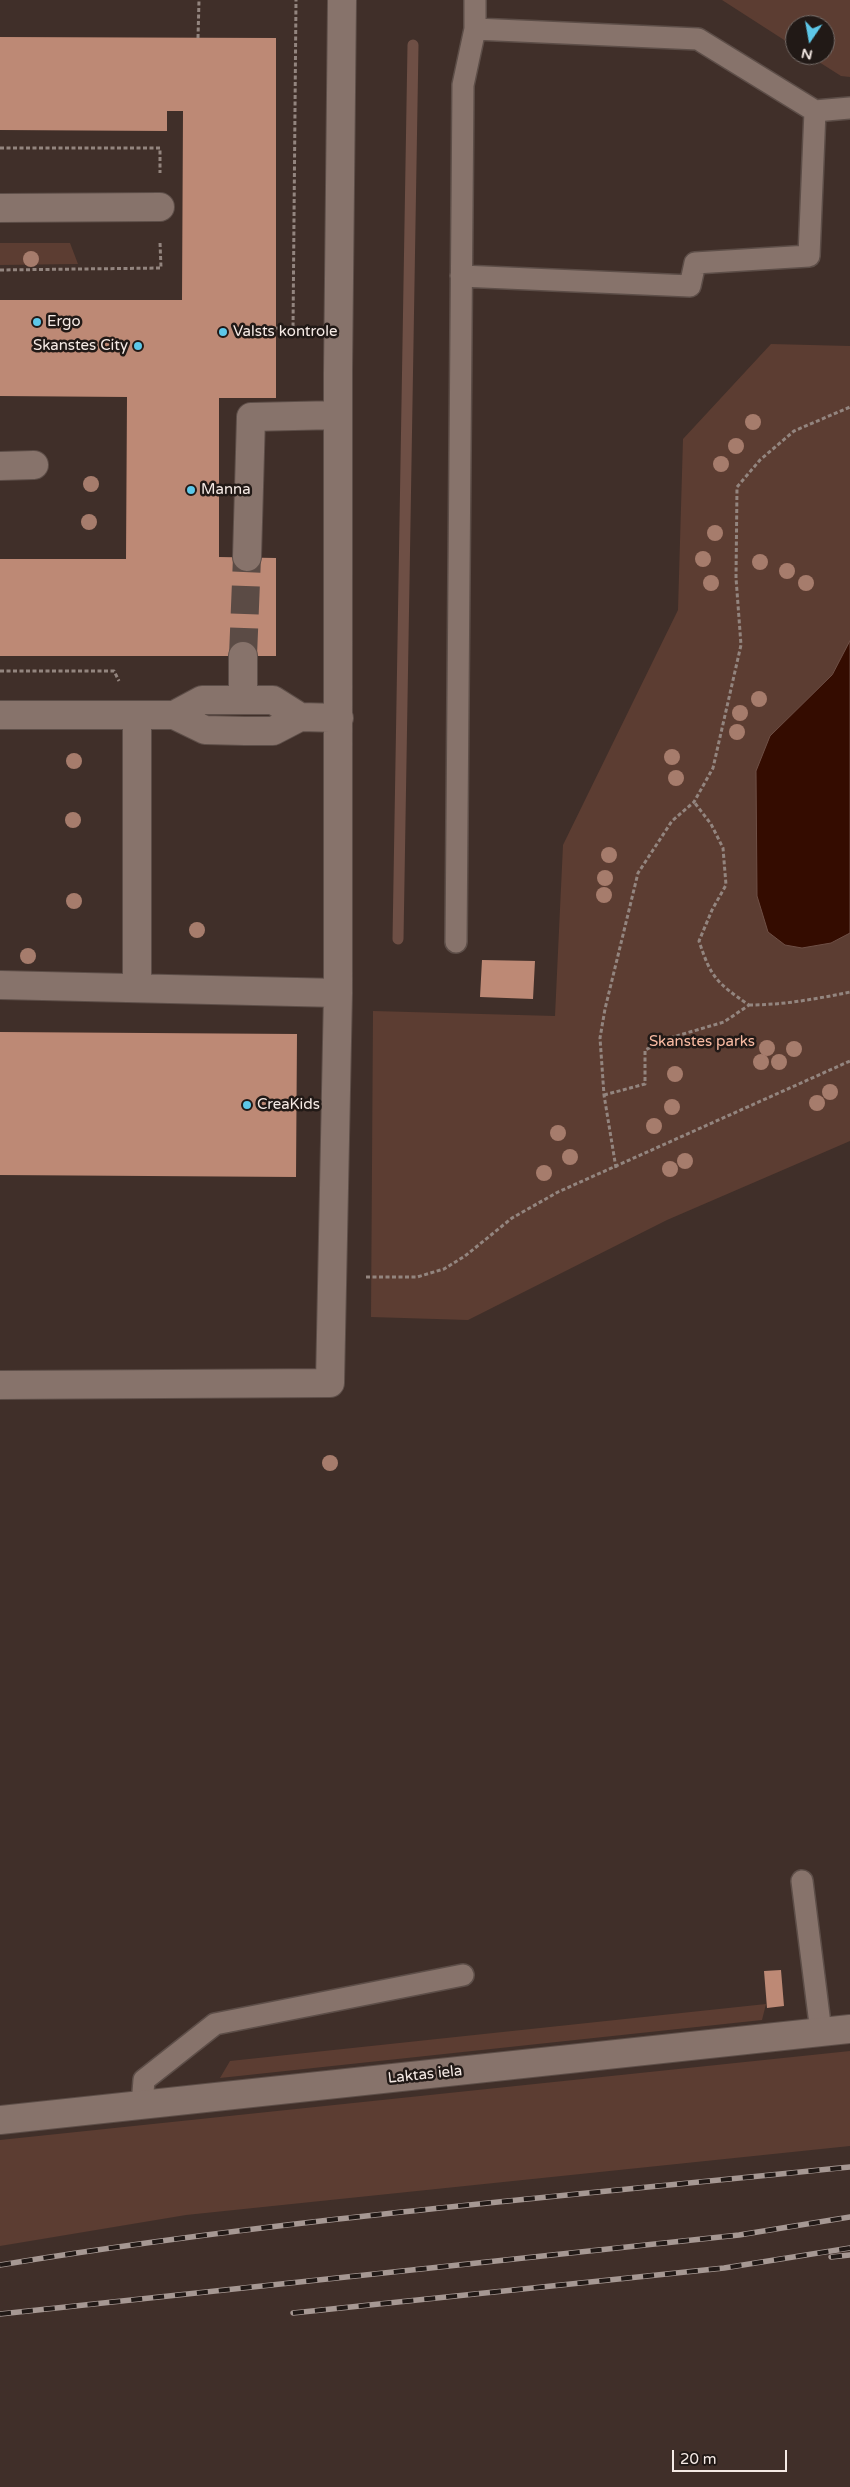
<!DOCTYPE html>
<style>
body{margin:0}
#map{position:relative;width:850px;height:2487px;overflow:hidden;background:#402f29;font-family:"Varela Round",sans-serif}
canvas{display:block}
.north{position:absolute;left:785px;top:15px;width:50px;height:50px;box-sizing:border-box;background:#211916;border:1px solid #766d69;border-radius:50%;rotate:192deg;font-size:14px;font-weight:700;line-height:20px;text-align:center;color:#f5eae5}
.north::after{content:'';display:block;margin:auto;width:18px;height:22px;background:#5dc7e8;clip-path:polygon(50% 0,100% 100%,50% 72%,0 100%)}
.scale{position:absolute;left:672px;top:2450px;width:115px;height:22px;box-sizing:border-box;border:2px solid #f5eae5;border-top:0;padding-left:6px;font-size:15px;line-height:18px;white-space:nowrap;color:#f5eae5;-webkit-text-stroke:4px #211916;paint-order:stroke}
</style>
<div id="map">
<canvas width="850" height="2487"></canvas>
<div class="north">N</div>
<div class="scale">20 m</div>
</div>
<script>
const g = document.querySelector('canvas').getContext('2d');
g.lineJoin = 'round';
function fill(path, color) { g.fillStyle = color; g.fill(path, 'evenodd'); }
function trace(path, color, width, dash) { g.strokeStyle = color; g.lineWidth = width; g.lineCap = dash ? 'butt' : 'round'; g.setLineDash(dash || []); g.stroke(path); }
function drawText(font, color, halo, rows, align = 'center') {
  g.font = font + ' "Varela Round",sans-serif'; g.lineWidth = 5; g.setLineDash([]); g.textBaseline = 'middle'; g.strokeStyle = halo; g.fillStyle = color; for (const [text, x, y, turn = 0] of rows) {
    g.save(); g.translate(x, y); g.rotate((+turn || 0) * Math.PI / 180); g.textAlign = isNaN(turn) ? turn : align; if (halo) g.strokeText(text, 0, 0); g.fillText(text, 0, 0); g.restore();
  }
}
fill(new Path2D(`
 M722 0H850V77L841 76 808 55H825V25H795V47Z
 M0 243H70L78 264 0 265Z
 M771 344 850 346V1141L667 1220 468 1320 371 1317 373 1011 555 1016 563 845 678 610 683 439Z
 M766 2004 762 2020 220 2078 230 2061Z
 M850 2051V2146L186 2215 0 2246V2140Z`), '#5c3d32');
const water = new Path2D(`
 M850 641V933L831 943 802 948 785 945 768 932 757 896 756 771 770 736 832 675Z`);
fill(water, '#340c00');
trace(water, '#6e4f45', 1);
trace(new Path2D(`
 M398 939 413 45`), '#6e4f45', 11);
fill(new Path2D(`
 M0 37 276 38V398H219V557L276 558V656H0V559H126L127 397 0 396V300H182L183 111H167V131L0 130Z
 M482 960 535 961 533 999 480 997Z
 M0 1032 297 1034 296 1177 0 1175Z
 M781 1970 784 2006 767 2008 764 1971Z`), '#bd8975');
trace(new Path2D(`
 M243 656 247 557`), '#5b4b45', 28, [28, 14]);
const service = new Path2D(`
 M475 29 698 39 815 111 850 108
 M461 276 690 286 695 263 809 256 815 111
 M456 942 463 85 475 29V0
 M802 1881 821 2032
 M142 2105 144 2080 215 2024 463 1975`);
const minor = new Path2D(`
 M0 208 160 207
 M0 466 34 465
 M247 557 251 417 338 415
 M243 700V656
 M0 715H174L205 730 245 731H273L300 717 339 718
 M174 715 202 700H273L300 717
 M0 985 338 993
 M137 988V715
 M0 1385 330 1383 338 993V372L342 0
 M0 2120 850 2029`);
trace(service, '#5d4e48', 24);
trace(minor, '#5d4e48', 30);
trace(new Path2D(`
 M198 38 199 0
 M0 148H160V173
 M0 270 161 268 160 242
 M276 328 293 329 296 0
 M0 671H114L119 681
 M749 1005C783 1005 816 999 850 992
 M604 1095 645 1084V1050L673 1037 724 1022 749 1005C717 983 711 978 699 941L712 910 726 885 723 848 711 824 694 802
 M616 1168 604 1095 600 1038 605 1009 638 873 672 821 694 802 713 768 741 645 736 578 737 487 760 460 794 431 850 407
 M366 1277H417L444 1269 465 1256 512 1218 558 1192 850 1061`), '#93857f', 3, [4, 2.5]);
trace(service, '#87736b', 21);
trace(minor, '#87736b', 28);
const rail = new Path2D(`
 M831 2257 850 2255
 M0 2265C281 2219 566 2196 850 2167
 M293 2313 724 2268 850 2248
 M0 2314 739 2235 850 2217`);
trace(rail, '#a69893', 5.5);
trace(rail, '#211916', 4, [11]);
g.fillStyle = '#a67c6c';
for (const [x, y] of [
 [31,259],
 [753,422],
 [736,446],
 [721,464],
 [91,484],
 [89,522],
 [715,533],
 [703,559],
 [760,562],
 [787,571],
 [711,583],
 [806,583],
 [759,699],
 [740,713],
 [737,732],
 [672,757],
 [74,761],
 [676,778],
 [73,820],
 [609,855],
 [605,878],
 [604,895],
 [74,901],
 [197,930],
 [28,956],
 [767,1048],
 [794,1049],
 [761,1062],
 [779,1062],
 [675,1074],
 [830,1092],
 [817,1103],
 [672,1107],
 [654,1126],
 [558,1133],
 [570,1157],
 [685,1161],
 [670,1169],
 [544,1173],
 [330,1463]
]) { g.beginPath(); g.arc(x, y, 8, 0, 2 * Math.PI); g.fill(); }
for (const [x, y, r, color] of [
 [37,322,5,"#5dc7e8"],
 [223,332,5,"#5dc7e8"],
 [138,346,5,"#5dc7e8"],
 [191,490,5,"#5dc7e8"],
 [247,1105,5,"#5dc7e8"]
]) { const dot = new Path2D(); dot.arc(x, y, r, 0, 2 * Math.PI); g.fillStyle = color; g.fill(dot); trace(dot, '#211916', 2); }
drawText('15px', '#f5eae5', '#211916', [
 ["Ergo",47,322],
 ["Valsts kontrole",233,332],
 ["Skanstes City",128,346,"right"],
 ["Manna",201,490],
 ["CreaKids",257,1105]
], 'left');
drawText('15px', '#fabba3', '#211916', [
 ["Skanstes parks",702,1042]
]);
drawText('15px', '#f5eae5', '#211916', [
 ["Laktas iela",425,2075,-6]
]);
</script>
